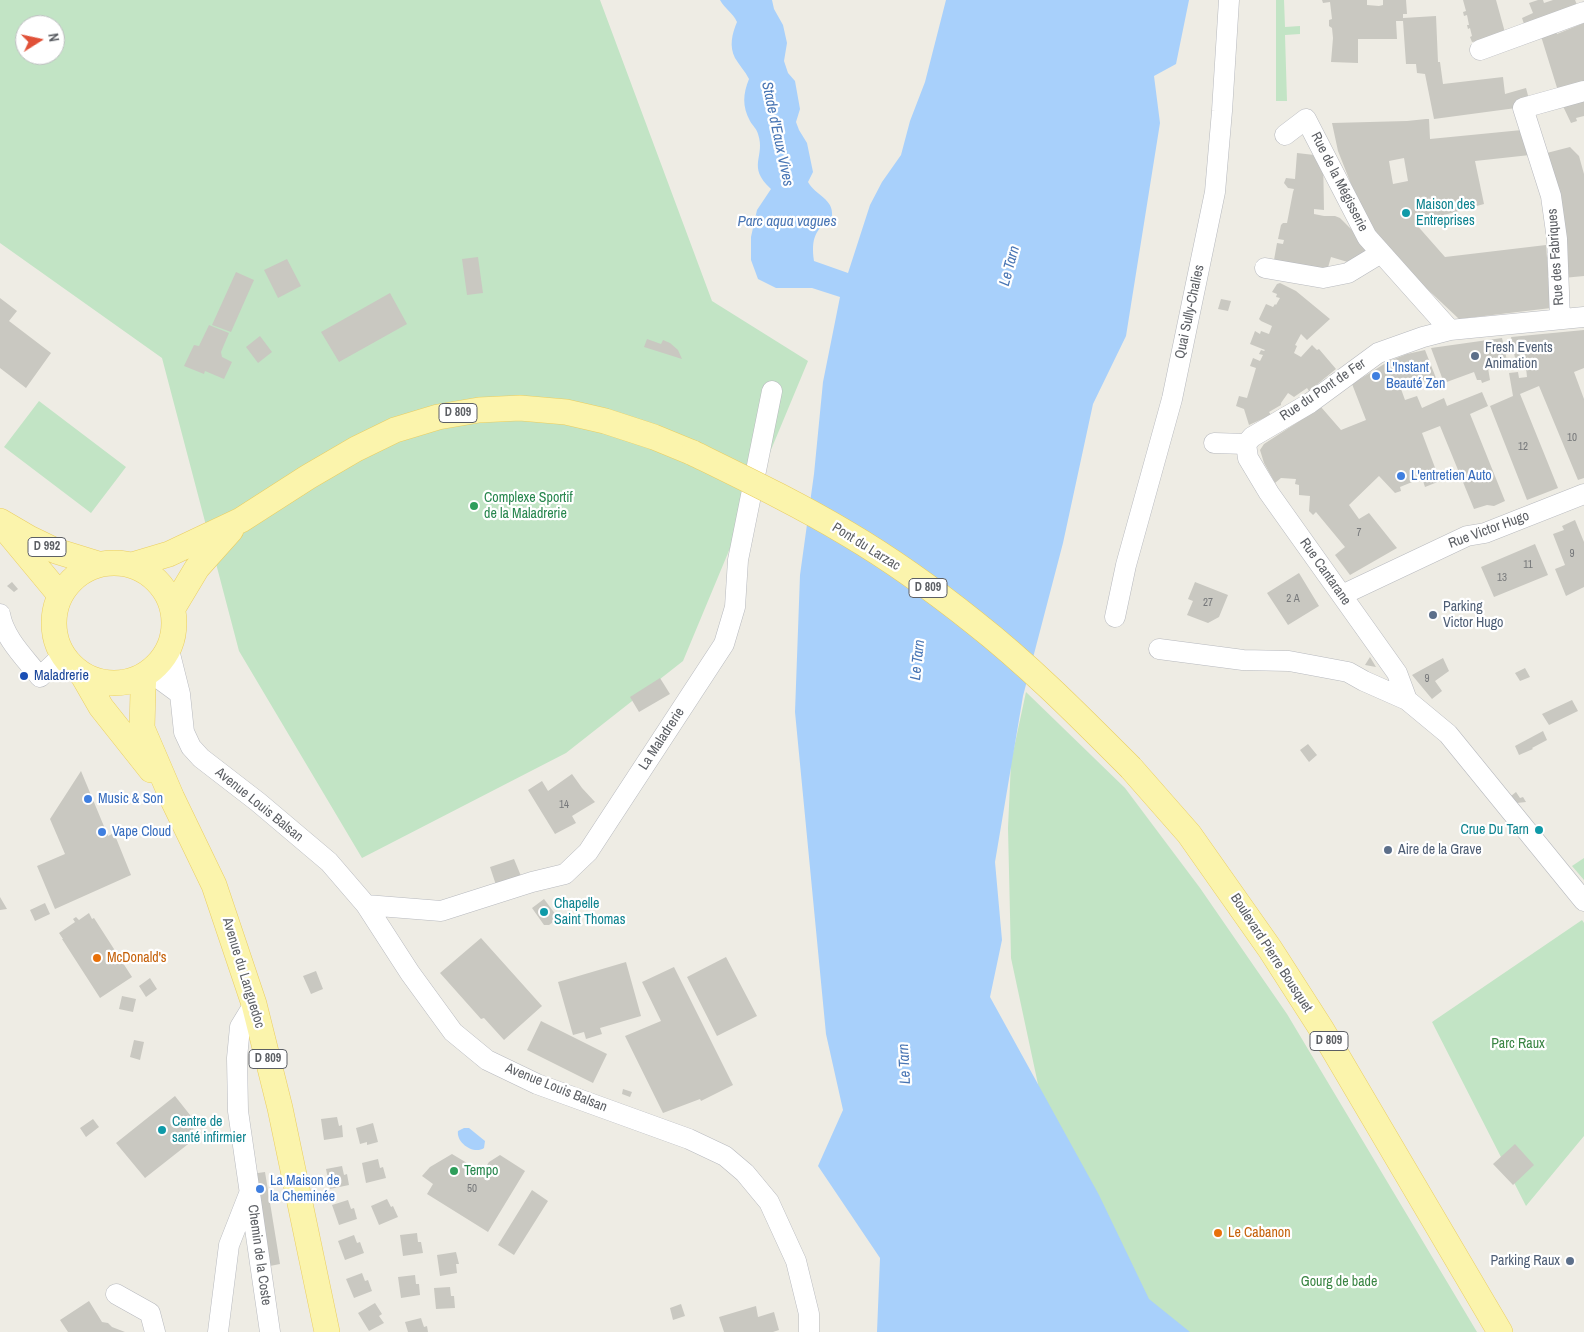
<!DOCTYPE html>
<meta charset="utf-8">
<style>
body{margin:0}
#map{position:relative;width:1584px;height:1332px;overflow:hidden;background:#eeece4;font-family:"Archivo Narrow",sans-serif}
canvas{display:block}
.north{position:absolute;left:15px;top:15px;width:50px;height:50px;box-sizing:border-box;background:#fff;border:1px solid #bebfc1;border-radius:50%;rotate:80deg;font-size:14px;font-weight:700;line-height:20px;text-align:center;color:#5c5f64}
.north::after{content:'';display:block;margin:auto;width:18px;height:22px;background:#e05138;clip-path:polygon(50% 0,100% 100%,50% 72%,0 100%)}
</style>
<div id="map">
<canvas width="1584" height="1332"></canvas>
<div class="north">N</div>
</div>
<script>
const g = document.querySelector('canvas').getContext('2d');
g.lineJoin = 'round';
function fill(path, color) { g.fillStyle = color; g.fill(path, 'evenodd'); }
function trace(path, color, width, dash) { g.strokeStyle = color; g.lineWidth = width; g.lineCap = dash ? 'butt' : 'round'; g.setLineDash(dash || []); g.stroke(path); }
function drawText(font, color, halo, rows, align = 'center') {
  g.font = font + ' "Archivo Narrow",sans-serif'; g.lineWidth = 4.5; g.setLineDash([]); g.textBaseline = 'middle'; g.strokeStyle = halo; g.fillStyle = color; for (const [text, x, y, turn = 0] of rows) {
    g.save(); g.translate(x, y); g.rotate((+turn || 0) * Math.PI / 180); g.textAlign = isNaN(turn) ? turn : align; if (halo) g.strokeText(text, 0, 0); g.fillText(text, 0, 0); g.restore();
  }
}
fill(new Path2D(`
 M0 0H600L712 301 808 361 683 661 566 753 362 858 239 651 162 358 0 243ZM25 25H55V55H25Z
 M1276 0H1284L1285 27 1300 26V34L1285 35 1287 101H1276Z
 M39 401 126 467 91 513 4 447Z
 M1026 692 1125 788 1200 888 1287 1014 1477 1332H1174L1129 1286 1045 1117 1011 958 1008 828 1011 762Z
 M1584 858V880L1572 866Z
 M1582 920 1584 923V1136L1526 1206 1432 1022Z`), '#c2e4c5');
fill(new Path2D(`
 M720 0H772L774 9 783 25 787 43 784 61 788 73 795 81 800 109 796 122 799 130 807 143 813 172 808 182C815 195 834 199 832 216 815 231 811 238 814 261L848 273 870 205 882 182 901 155 910 121 925 82 946 0H1189L1176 64 1154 76 1160 123 1126 336 1093 404 1063 543 1023 696 995 862 1002 940 990 997 1099 1195 1149 1299 1190 1332H877L880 1258 818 1166 843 1110 826 1034 795 712 800 575 814 474 823 382 840 297 812 288H776L758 279 751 260V237L757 210 771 189C746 166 766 157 758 134 757 129 752 125 750 121 742 106 743 94 749 79 745 71 739 65 735 58 729 46 732 34 737 22 733 13 725 9 720 0Z
 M464 1128H469L485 1141 484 1148C474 1155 456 1143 458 1131Z`), '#a8d0fb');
fill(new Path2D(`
 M1322 0H1367V5L1379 6 1383 5V0H1406L1407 14H1403V18L1436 16 1438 62H1440L1443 84 1503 77 1505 94 1526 88 1530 103 1516 108 1434 119 1425 74 1417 73 1416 64H1406L1403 21H1396L1397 39H1358V63L1331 62 1333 38 1332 28 1329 26V20L1332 19 1330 2 1323 3Z
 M1463 0H1496L1506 36 1472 42 1470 37 1472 36 1470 28 1468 29 1467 25H1469L1467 15 1464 16 1463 12 1466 11Z
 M1538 0H1543L1544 3 1553 0H1575L1579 10 1526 30 1522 18 1533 13 1529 3Z
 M1584 23V88L1558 91 1540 33 1555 28 1557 34Z
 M1584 96V116L1576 118 1577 121 1571 123 1561 102Z
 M1426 119H1429L1430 139 1522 130 1530 155 1475 161 1484 204 1415 223 1445 257 1546 245 1551 308 1459 319 1372 237 1338 151 1332 123 1407 121ZM1404 158 1408 181 1393 184 1389 161Z
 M1570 147 1579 156 1584 174V276L1563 278 1539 155Z
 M1297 153 1323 156 1324 210 1314 209V214L1324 216H1335L1340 218 1371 249 1351 263 1331 257 1327 271 1274 260 1277 243 1283 244 1284 240 1278 239 1281 225 1283 223H1287L1293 192 1294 189 1288 188 1284 183 1286 178 1295 179Z
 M478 257 483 293 467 295 462 259Z
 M287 259 301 286 278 298 264 270Z
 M236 272 254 280 231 332 212 325Z
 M1280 283 1296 291 1330 319 1307 340 1301 334 1295 345 1297 346 1294 353 1301 357 1312 345 1317 350 1319 349 1336 369 1309 391 1307 388 1294 397 1288 393 1281 403V405L1269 412 1271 415 1249 425 1244 409 1236 406 1239 396 1247 398 1256 368 1250 366 1253 358 1260 361 1263 355 1259 354 1261 350 1264 351 1265 350 1250 344 1255 331 1260 334 1261 331 1269 334 1272 326 1261 321 1259 319 1266 304 1273 307 1275 304 1276 305 1280 298 1276 297 1277 294 1272 292 1277 284Z
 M390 293 407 324 339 362 321 332Z
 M0 298 17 311 9 321 51 353 26 388 0 368Z
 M1221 299 1231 301 1228 311 1218 309Z
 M209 325 229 333 221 352 222 357 232 362 224 379 205 371 204 374 184 366 194 345 199 346Z
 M1584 330V368L1574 372 1584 399V478L1578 480 1539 386 1520 394 1558 488 1527 500 1490 406 1513 396 1509 373 1518 372 1519 378 1527 377 1524 349 1519 350 1520 357 1515 358 1511 337Z
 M260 336 272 352 258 363 246 347Z
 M1502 338 1508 365 1488 368 1490 380 1482 383 1481 380H1477L1474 372 1444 383 1431 348Z
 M647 339 661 344 663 340 670 343 678 350 682 359 644 347Z
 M1425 350 1436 378 1401 389 1405 400 1417 396 1422 408 1444 398 1447 406 1482 392 1488 406 1470 414 1505 501 1494 506 1487 505 1474 509 1440 426 1422 433 1440 481 1425 487 1422 478 1400 487 1401 491 1395 493 1379 476 1349 505 1359 519 1369 513 1397 548 1350 575 1335 555 1345 547 1316 512 1313 515 1309 511 1310 496 1299 495V485L1295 484 1296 479 1281 478 1275 483 1264 463 1260 450 1264 444 1321 407 1341 430 1366 420 1352 384 1389 361 1407 354Z
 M1575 520 1584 542V587L1566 596 1555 569 1565 565 1553 534 1564 530 1562 526Z
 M1535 544 1548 575 1494 597 1481 567Z
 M1299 573 1319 606 1288 625 1267 593Z
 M12 582 18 589 14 592 7 586Z
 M1195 582 1228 595 1219 617 1208 623 1187 615 1193 601 1188 599Z
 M1370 657 1376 667 1365 665Z
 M1443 658 1449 671 1435 681 1442 691 1432 699 1412 675Z
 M1525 668 1530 677 1520 681 1515 673Z
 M660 678 670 694 639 712 630 697Z
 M1572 700 1578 711 1549 725 1542 714Z
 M1543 731 1547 740 1532 748 1533 749 1519 755 1515 746Z
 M1308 744 1317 755 1309 762 1300 750Z
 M81 771 108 836 114 833 131 875 55 909 37 866 65 854 50 819Z
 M572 774 582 788 595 802 572 816 576 823 555 834 528 790 542 781 548 791Z
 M1516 792 1520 798 1523 797 1526 802 1517 803 1511 796Z
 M514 859 521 876 496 885 490 867Z
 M0 897 7 909 0 910Z
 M544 899 556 915V920L549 925H544L532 908Z
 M45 903 50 914 35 921 30 910Z
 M89 913 92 919 94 918 132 977 100 998 62 939H63L59 933 75 922 73 919 76 917 79 920Z
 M481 938 542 1006 504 1040 484 1018 481 1019 440 973Z
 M726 957 757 1016 717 1036 687 977Z
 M626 962 641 1016 600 1028 602 1034 586 1039 584 1032 573 1035 558 982Z
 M674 967 733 1085 701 1101 700 1099 663 1113 625 1036 661 1021 642 982Z
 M316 971 323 989 311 994 303 976Z
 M150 978 157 989 146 997 139 986Z
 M122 996 136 999 133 1012 119 1009Z
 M541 1021 607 1054 593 1083 527 1050Z
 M134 1040 144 1042 140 1060 130 1057Z
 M623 1089 632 1092 630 1097 622 1094Z
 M175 1096 194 1120 192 1141 145 1178 116 1143Z
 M337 1117 339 1126 342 1125 343 1137 324 1140 321 1119Z
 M93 1119 99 1127 86 1137 80 1128Z
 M373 1123 378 1142 367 1145V1142L360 1144 356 1128Z
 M1515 1144 1534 1165 1513 1185 1493 1164Z
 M452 1154 482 1172 489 1162 500 1155 525 1171 488 1232 427 1194 433 1184 422 1176 430 1167Z
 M378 1159 380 1168 383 1167 386 1178 366 1183 362 1163Z
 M342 1166 344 1175 347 1174 349 1185 330 1189 326 1169Z
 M265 1172 280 1264 265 1267 251 1174Z
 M532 1190 548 1201 514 1255 498 1245Z
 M387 1199 391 1207 393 1206 398 1217 379 1225 371 1206Z
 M348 1200 351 1209 354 1208 357 1219 339 1225 332 1205Z
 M417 1233 418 1242H421L423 1253 403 1256 400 1235Z
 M354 1235 357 1243 360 1242 364 1253 345 1260 338 1241Z
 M456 1252 459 1264H456L457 1273 440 1276 437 1255Z
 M362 1273 365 1281 368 1280 372 1291 354 1298 346 1279Z
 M415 1275 416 1284H419L420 1295 401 1298 398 1277Z
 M450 1287 451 1296H454L455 1308 436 1309 434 1288Z
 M89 1301 102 1322 108 1323 112 1327 125 1332H68L60 1320Z
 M375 1303 382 1314 379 1316 384 1323 369 1331 358 1313Z
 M681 1304 685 1316 673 1320 670 1308Z
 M756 1306 758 1317 774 1312 779 1330 773 1332H724L719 1317Z
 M421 1318 424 1327 427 1326 428 1332H408L405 1322Z`), '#c9c8c1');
const minor = new Path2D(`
 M1480 50 1584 12
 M1285 135 1306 119 1367 237 1450 330
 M1265 268 1323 278 1348 273 1381 253
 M1560 319 1557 239 1551 196 1523 108 1584 91
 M1214 443 1246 444 1252 437 1310 403 1378 353 1423 337 1450 330 1584 317
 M1246 444 1248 458 1269 493 1397 673 1407 700
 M1342 595 1467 536 1485 533 1584 494
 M0 614C4 638 25 658 40 677L63 655
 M1115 617 1126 565 1172 399 1215 192 1222 111 1229 0
 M1159 649 1243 660 1289 661 1348 672 1364 681 1407 700 1448 734 1584 901
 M169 650 180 694 184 732 191 747 201 758 258 802 329 862 366 905 410 973 453 1032 487 1060 537 1084 689 1139 725 1156 745 1173 769 1202 796 1261 809 1314V1332
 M150 672 180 694
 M366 905 441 911 532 882 565 874 588 852 724 644 735 607 738 560 772 391
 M254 1004 240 1027 237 1058 238 1111 270 1332
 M116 1294 150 1313 155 1332
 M218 1332 229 1245 249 1194`);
const major = new Path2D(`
 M0 521 29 538 56 551 98 564
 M6 530 60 595
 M54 623a60 60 0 1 1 120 0a60 60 0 1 1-120 0Z
 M132 565 169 554 241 520 308 477 356 449 395 430 438 417 479 410 520 408 566 412 605 421 654 437 693 453
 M173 608 197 568 231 530
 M82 674 101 707 151 770
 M144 676 143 691 142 728 172 798 214 885 254 1004 280 1108 327 1332
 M1131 768 1189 834 1270 949 1322 1030 1500 1332`);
trace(minor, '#b7b9be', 21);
trace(major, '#eace61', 26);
trace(minor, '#fff', 20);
trace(major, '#fbf4ac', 25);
const majorBridge = new Path2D(`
 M693 453C746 479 798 504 848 534 892 560 935 591 975 623 1031 667 1081 718 1131 768`);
trace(majorBridge, '#eace61', 26, []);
trace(majorBridge, '#fbf4ac', 25);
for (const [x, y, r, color] of [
 [1406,213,5,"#0f9aa8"],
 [1475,356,5,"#5c6f8a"],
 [1376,376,5,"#3f7fe0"],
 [1401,476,5,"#3f7fe0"],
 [474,506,5,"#2e9e5b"],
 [1433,615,5,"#5c6f8a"],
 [24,676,5,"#1a4fb4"],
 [88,799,5,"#3f7fe0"],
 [1539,830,5,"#0f9aa8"],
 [102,832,5,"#3f7fe0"],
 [1388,850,5,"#5c6f8a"],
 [544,912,5,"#0f9aa8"],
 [97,958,5,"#e8710a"],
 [162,1130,5,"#0f9aa8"],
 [454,1171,5,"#2e9e5b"],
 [260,1189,5,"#3f7fe0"],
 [1218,1233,5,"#e8710a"],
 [1570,1261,5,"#5c6f8a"]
]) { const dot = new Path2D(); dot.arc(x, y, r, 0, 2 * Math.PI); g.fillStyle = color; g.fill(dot); trace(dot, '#fff', 2); }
drawText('11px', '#77797b', null, [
 ["10",1572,438],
 ["12",1523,447],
 ["7",1359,533],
 ["9",1572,554],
 ["11",1528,565],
 ["13",1502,578],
 ["2 A",1293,599],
 ["27",1208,603],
 ["9",1427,679],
 ["14",564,805],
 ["50",472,1189]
]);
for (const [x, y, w] of [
 [458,413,38],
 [47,547,38],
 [928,588,38],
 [1329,1041,38],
 [268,1059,38]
]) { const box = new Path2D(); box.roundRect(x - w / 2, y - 9.5, w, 19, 4); g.fillStyle = '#fff'; g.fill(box); trace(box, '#5c5f64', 1); }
drawText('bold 12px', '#5c5f64', null, [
 ["D 809",458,413],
 ["D 992",47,547],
 ["D 809",928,588],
 ["D 809",1329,1041],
 ["D 809",268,1059]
]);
drawText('14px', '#5c5f64', '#fff', [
 ["Rue de la Mégisserie",1339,182,63],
 ["Rue des Fabriques",1556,257,-94],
 ["Quai Sully-Chalies",1190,312,-78],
 ["Rue du Pont de Fer",1323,390,-34],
 ["Rue Victor Hugo",1489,530,-20],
 ["Pont du Larzac",866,547,32],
 ["Rue Cantarane",1325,572,55],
 ["La Maladrerie",662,739,-57],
 ["Avenue Louis Balsan",259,805,39],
 ["Boulevard Pierre Bousquet",1271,953,57],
 ["Avenue du Languedoc",243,973,73],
 ["Avenue Louis Balsan",556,1088,22],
 ["Chemin de la Coste",259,1255,82]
]);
drawText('14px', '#0d838f', '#fff', [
 ["Maison des",1416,205],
 ["Entreprises",1416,221],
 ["Crue Du Tarn",1529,830,"right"],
 ["Chapelle",554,904],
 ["Saint Thomas",554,920],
 ["Centre de",172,1122],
 ["santé infirmier",172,1138]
], 'left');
drawText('14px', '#4e5e75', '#fff', [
 ["Fresh Events",1485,348],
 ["Animation",1485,364],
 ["Parking",1443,607],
 ["Victor Hugo",1443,623],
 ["Aire de la Grave",1398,850],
 ["Parking Raux",1560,1261,"right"]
], 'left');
drawText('14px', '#366cbe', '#fff', [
 ["L'Instant",1386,368],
 ["Beauté Zen",1386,384],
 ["L'entretien Auto",1411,476],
 ["Music & Son",98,799],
 ["Vape Cloud",112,832],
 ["La Maison de",270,1181],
 ["la Cheminée",270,1197]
], 'left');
drawText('14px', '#27864d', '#fff', [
 ["Complexe Sportif",484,498],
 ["de la Maladrerie",484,514],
 ["Tempo",464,1171]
], 'left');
drawText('14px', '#164399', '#fff', [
 ["Maladrerie",34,676]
], 'left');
drawText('14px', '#c56008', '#fff', [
 ["McDonald's",107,958],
 ["Le Cabanon",1228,1233]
], 'left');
drawText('14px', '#3a8543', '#fff', [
 ["Parc Raux",1518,1044],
 ["Gourg de bade",1339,1282]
]);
drawText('italic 15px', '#4875b4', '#fff', [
 ["Stade d'Eaux Vives",777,134,78],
 ["Parc aqua vagues",787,222],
 ["Le Tarn",1010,266,-75],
 ["Le Tarn",918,660,-84],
 ["Le Tarn",905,1064,-93]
]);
</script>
